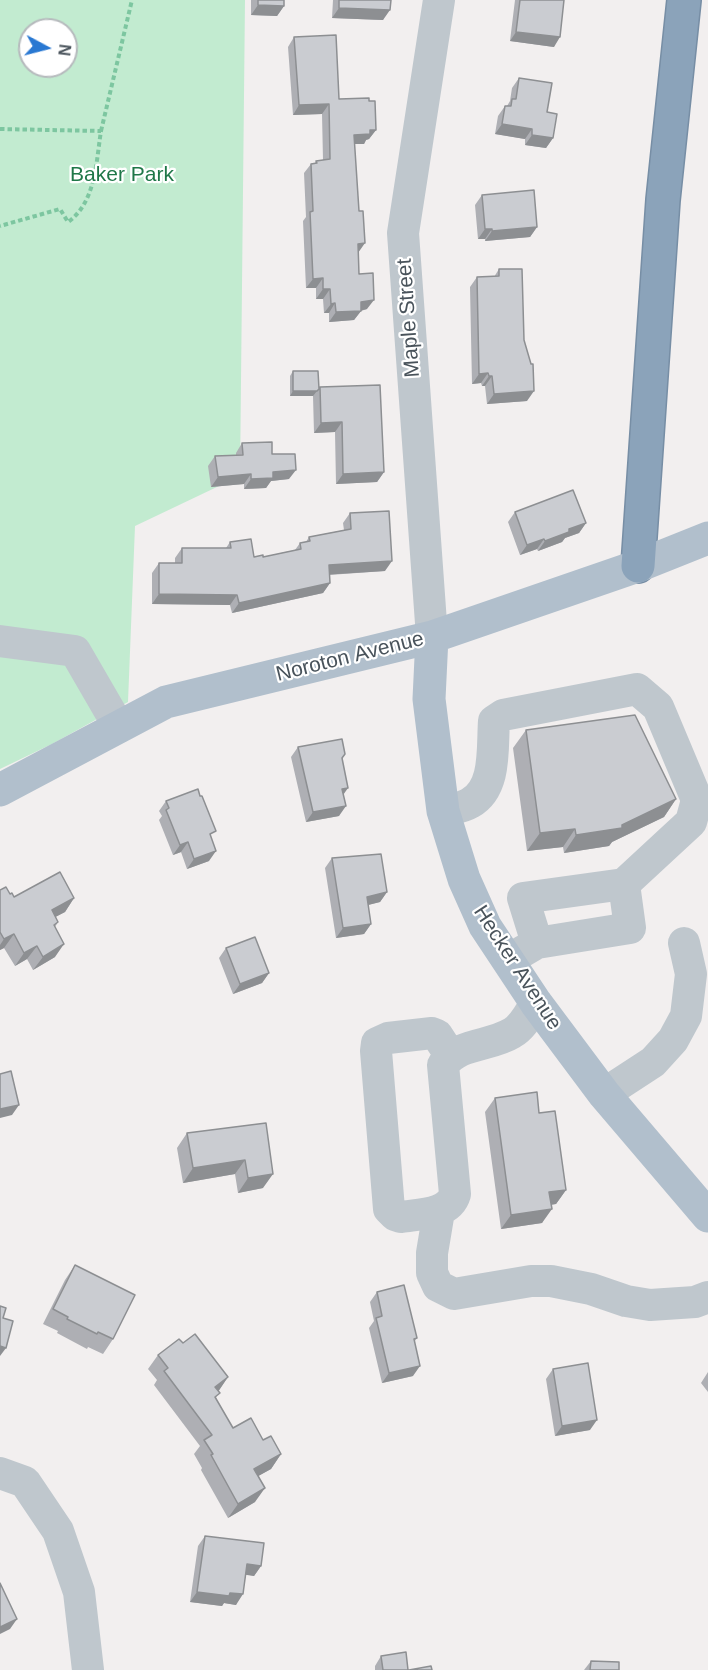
<!DOCTYPE html>
<style>
body{margin:0}
#map{position:relative;width:708px;height:1670px;overflow:hidden;background:#f2efef;font-family:Arial,sans-serif}
canvas{display:block}
.north{position:absolute;left:18px;top:18px;width:60px;height:60px;box-sizing:border-box;background:#fff;border:2px solid #b6babd;border-radius:50%;rotate:97deg;font-size:16px;font-weight:700;line-height:24px;text-align:center;color:#49535b}
.north::after{content:'';display:block;margin:auto;width:21px;height:27px;background:#2978d2;clip-path:polygon(50% 0,100% 100%,50% 72%,0 100%)}
</style>
<div id="map">
<canvas width="708" height="1670"></canvas>
<div class="north">N</div>
</div>
<script>
const g = document.querySelector('canvas').getContext('2d');
g.lineJoin = 'round';
function fill(path, color) { g.fillStyle = color; g.fill(path, 'evenodd'); }
function trace(path, color, width, dash) { g.strokeStyle = color; g.lineWidth = width; g.lineCap = dash ? 'butt' : 'round'; g.setLineDash(dash || []); g.stroke(path); }
function drawText(font, color, halo, rows, align = 'center') {
  g.font = font + ' Arial,sans-serif'; g.lineWidth = 4.5; g.setLineDash([]); g.textBaseline = 'middle'; g.strokeStyle = halo; g.fillStyle = color; for (const [text, x, y, turn = 0] of rows) {
    g.save(); g.translate(x, y); g.rotate((+turn || 0) * Math.PI / 180); g.textAlign = isNaN(turn) ? turn : align; if (halo) g.strokeText(text, 0, 0); g.fillText(text, 0, 0); g.restore();
  }
}
fill(new Path2D(`
 M0 0H245L240 476 135 526 128 702 52 744 0 769ZM30 30H66V66H30Z`), '#c2ebd0');
const highway = new Path2D(`
 M638 566 663 200 684 0`);
trace(highway, '#778ea5', 36);
trace(new Path2D(`
 M0 129 101 131C96 162 96 202 68 222L60 209 0 226
 M101 131 132 0`), '#7dc6a0', 4, [4.5, 3]);
trace(new Path2D(`
 M432 637 403 233 439 0
 M0 641 75 651 119 727
 M443 811C451 809 462 808 470 803 497 788 492 748 494 721L503 715 637 689 658 707 697 800 691 822 624 884 523 898 537 943 508 960
 M537 943 630 928 624 884
 M450 1055 437 1035 432 1033 388 1038 377 1043 376 1051 389 1209 395 1215 401 1217C418 1214 449 1215 455 1194L443 1065C460 1042 489 1047 512 1033 523 1027 529 1014 536 1003
 M604 1094 653 1062 673 1040 686 1016 691 974 684 943
 M439 1211 432 1253V1273L438 1286 454 1294 531 1281H551L591 1289 626 1301 650 1305 695 1302 708 1297
 M0 1473 25 1482 58 1531 79 1592 88 1670`), '#bfc7cd', 32);
trace(new Path2D(`
 M432 637 429 699 443 811 464 879 485 926 536 1003 604 1094 708 1216
 M0 790 166 702 432 637 638 566 708 538`), '#b1bfcc', 33);
trace(highway, '#8ba3ba', 33);
fill(new Path2D(`
 M251 0H284V6L277 16 251 15Z
 M333 0H391L383 20 332 18Z
 M515 0H564L554 47 510 41Z
 M294 37 339 99 369 101 376 130 369 139 366 140 364 144H354L359 274 367 309 361 311 354 320 329 322V313H324L323 299H316V288H306L303 221 306 217 304 173 311 164 315 163 316 161 323 160 322 114 293 115 288 47Z
 M519 78 547 112 553 138 546 148 525 145V139L495 134 498 116 505 106H507L510 101 512 88Z
 M482 195 537 227 530 237 485 241V239H478L475 205Z
 M499 269 524 340 527 401 487 404 485 386H482L481 383 472 384 470 287 477 277H494Z
 M293 371 319 389 320 387 384 472 377 482 336 484 335 432 314 433 313 396H290V376Z
 M242 443 272 454 289 479 271 481 266 488 244 489V484L211 487 208 466 215 456H236V453Z
 M515 512 586 523 579 533 565 538 562 542 538 551 537 549 520 555 508 522Z
 M350 513 385 571 329 575 330 583 323 593 232 613 230 605 152 604V573L159 563H175V558L182 548H226L230 542 254 557H263L295 550 300 543 306 542 309 537 344 530 343 523Z
 M526 730 676 799 664 817 612 842 609 846 564 853 563 847 527 851 513 748Z
 M298 747 343 758V794L339 816 306 822 291 757Z
 M166 801 211 838 209 861 187 869 181 852 173 855 159 820 162 816 159 811Z
 M332 858 387 892 380 902 368 905 371 924 364 934 336 938 325 868Z
 M0 890 14 897 74 898 65 912 55 917 58 922 55 927V957L33 970 27 959 15 966 4 948 0 950Z
 M226 948 269 973 262 983 233 994 219 958Z
 M495 1098 539 1113 566 1190 556 1204 551 1205 542 1223 501 1229 485 1112Z
 M266 1123 263 1188 238 1193 235 1174 183 1183 177 1148 187 1133Z
 M75 1265 113 1339 103 1354 88 1347 87 1349 57 1333 58 1331 43 1324 65 1280Z
 M377 1292 417 1338 414 1342 413 1376 382 1383 369 1328 374 1321 370 1302Z
 M183 1343 228 1377 218 1391 216 1398 233 1428 263 1440 281 1454 271 1469 258 1476 255 1502 228 1518 201 1470 202 1468 194 1454 200 1446 154 1385 157 1380 148 1369 158 1355Z
 M553 1369 590 1430 555 1436 546 1379Z
 M708 1372V1392L701 1383Z
 M205 1536 261 1566 254 1576 245 1574 236 1605 224 1603 222 1606 190 1602 198 1546Z
 M381 1656 408 1670H375V1666Z
 M591 1661 619 1670H584Z`), '#aeafb4');
fill(new Path2D(`
 M258 5 284 6 277 16 251 15Z
 M339 8 390 10 383 20 332 18Z
 M516 32 560 37 554 47 510 41Z
 M329 104 322 114 293 115 299 105Z
 M502 124 532 129 525 139 495 134Z
 M370 130H376L369 139 366 140 364 144H347L354 135Z
 M532 135 553 138 546 148 525 145Z
 M537 227 530 237 485 241 492 231Z
 M485 229H492L485 239H478Z
 M365 243 358 253V244Z
 M323 278 316 288H306L313 279Z
 M323 289H330L323 299H316Z
 M374 300 367 309 359 311H361L354 320 329 322 336 312 361 302Z
 M335 303 329 313H324L331 304Z
 M488 373 481 383 472 384 479 374Z
 M489 376H492L485 386H482Z
 M293 391H317L313 396H290Z
 M534 391 527 401 487 404 494 394Z
 M342 422 335 432 314 433 321 423Z
 M296 470 289 479 271 481 266 488 244 489 251 479 273 472Z
 M384 472 377 482 336 484 343 474Z
 M251 474 244 484 211 487 218 477Z
 M586 523 579 533 565 538 562 542 538 551 545 541 569 529Z
 M544 539 537 549 520 555 527 545Z
 M392 561 385 571 322 575 329 565Z
 M330 583 323 593 232 613 239 603Z
 M159 594 237 595 230 605 152 604Z
 M348 788 341 798 342 789Z
 M676 799 664 817 612 842 609 846 564 853 576 835 622 825Z
 M346 806 339 816 306 822 313 812Z
 M575 829 563 847 527 851 540 833Z
 M188 842 181 852 173 855 180 845Z
 M216 851 209 861 187 869 194 859Z
 M387 892 380 902 360 907 367 897Z
 M74 898 65 912 42 924 52 910Z
 M371 924 364 934 336 938 343 928Z
 M14 934 4 948 0 950V945L4 939Z
 M64 944 55 957 33 970 43 957Z
 M37 946 27 959 15 966 24 953Z
 M269 973 262 983 233 994 240 984Z
 M19 1105 12 1115 0 1118V1109Z
 M245 1160 235 1174 183 1183 193 1168Z
 M273 1174 263 1188 238 1193 248 1178Z
 M566 1190 556 1204 539 1206 549 1192Z
 M552 1209 542 1223 501 1229 511 1215Z
 M0 1346 6 1348 0 1356Z
 M420 1366 413 1376 382 1383 389 1373Z
 M228 1377 218 1392 215 1387Z
 M597 1420 590 1430 555 1436 562 1426Z
 M281 1454 271 1469 244 1484 254 1469Z
 M265 1488 255 1502 228 1518 238 1504Z
 M247 1564 261 1566 254 1576 240 1574Z
 M197 1592 230 1593 243 1594 236 1605 224 1603 222 1606 190 1602Z
 M17 1619 10 1629 0 1634V1627Z`), '#8d8f92');
const building = new Path2D(`
 M258 0H284V6L258 5Z
 M339 0H391L390 10 339 8Z
 M520 0H564L560 37 516 32Z
 M336 35 339 99 369 98V101H375L376 130H370V134L354 135 359 211H363L365 243 358 244 359 274 373 273 374 300 361 302V311L336 312 335 303 331 304 330 289H323V278L313 279 310 212 313 211 311 164 317 163 316 161 330 159 329 104 299 105 294 37Z
 M519 78 552 83 547 112 557 114 553 138 532 135V129L502 124 505 106H511L512 99H516Z
 M534 190 537 227 492 231V229H485L482 195Z
 M499 269H522L524 340 531 364H533L534 391 494 394 492 376H489L488 373 479 374 477 277 499 276Z
 M293 371H318L319 389 317 391H293Z
 M380 385 384 472 343 474 342 422 321 423 320 387Z
 M272 442V454H295L296 470 273 472V478L251 479V474L218 477 215 456 243 455 242 443Z
 M573 490 586 523 569 529V532L545 541 544 539 527 545 515 512Z
 M389 511 392 561 329 565 330 583 239 603 237 595 159 594V563H182V548H231L230 542 251 539 254 557 263 555V557L301 549 300 543 310 541 309 537 351 529 350 513Z
 M635 715 676 799 622 825V828L576 835 575 829 540 833 526 730Z
 M342 739 345 754 342 758 348 788 342 789 346 806 313 812 298 747Z
 M198 789 200 796H202L216 831 210 834 216 851 194 859 188 842 180 845 166 810 169 808 166 801Z
 M381 854 387 892 367 897 371 924 343 928 332 858Z
 M60 872 74 898 52 910 58 922 54 925 64 944 43 957 37 946 24 953 14 934 4 939 0 932V890L6 887 10 894 12 893 14 897Z
 M255 937 269 973 240 984 226 948Z
 M11 1071 19 1105 0 1109V1074Z
 M537 1092 539 1113 555 1111 566 1190 549 1192 552 1209 511 1215 495 1098Z
 M266 1123 273 1174 248 1178 245 1160 193 1168 187 1133Z
 M75 1265 135 1295 113 1339 98 1332 97 1334 67 1319 68 1317 53 1309Z
 M404 1285 417 1338 414 1339 420 1366 389 1373 376 1318 382 1316 377 1292Z
 M0 1306 6 1308 3 1318 13 1321 6 1348 0 1346Z
 M195 1334 228 1377 215 1387 220 1393 215 1397 233 1428 251 1418 263 1440 271 1436 281 1454 254 1469 265 1488 238 1504 211 1455 213 1454 204 1440 212 1435 164 1371 168 1368 158 1355 179 1339 183 1343Z
 M588 1363 597 1420 562 1426 553 1369Z
 M205 1536 264 1543 261 1566 247 1564 243 1594 230 1593 229 1596 197 1592Z
 M0 1583 17 1619 0 1627Z
 M406 1652 408 1670H383L381 1656Z
 M591 1661 619 1662V1670H590Z
 M431 1666 432 1670H409Z`);
fill(building, '#caccd1');
trace(building, '#8d8f92', 1.5);
drawText('21px', '#1f7748', '#fff', [
 ["Baker Park",122,175]
]);
drawText('21px', '#49535b', '#fff', [
 ["Maple Street",409,318,-94],
 ["Noroton Avenue",350,657,-14],
 ["Hecker Avenue",517,968,57]
]);
</script>
